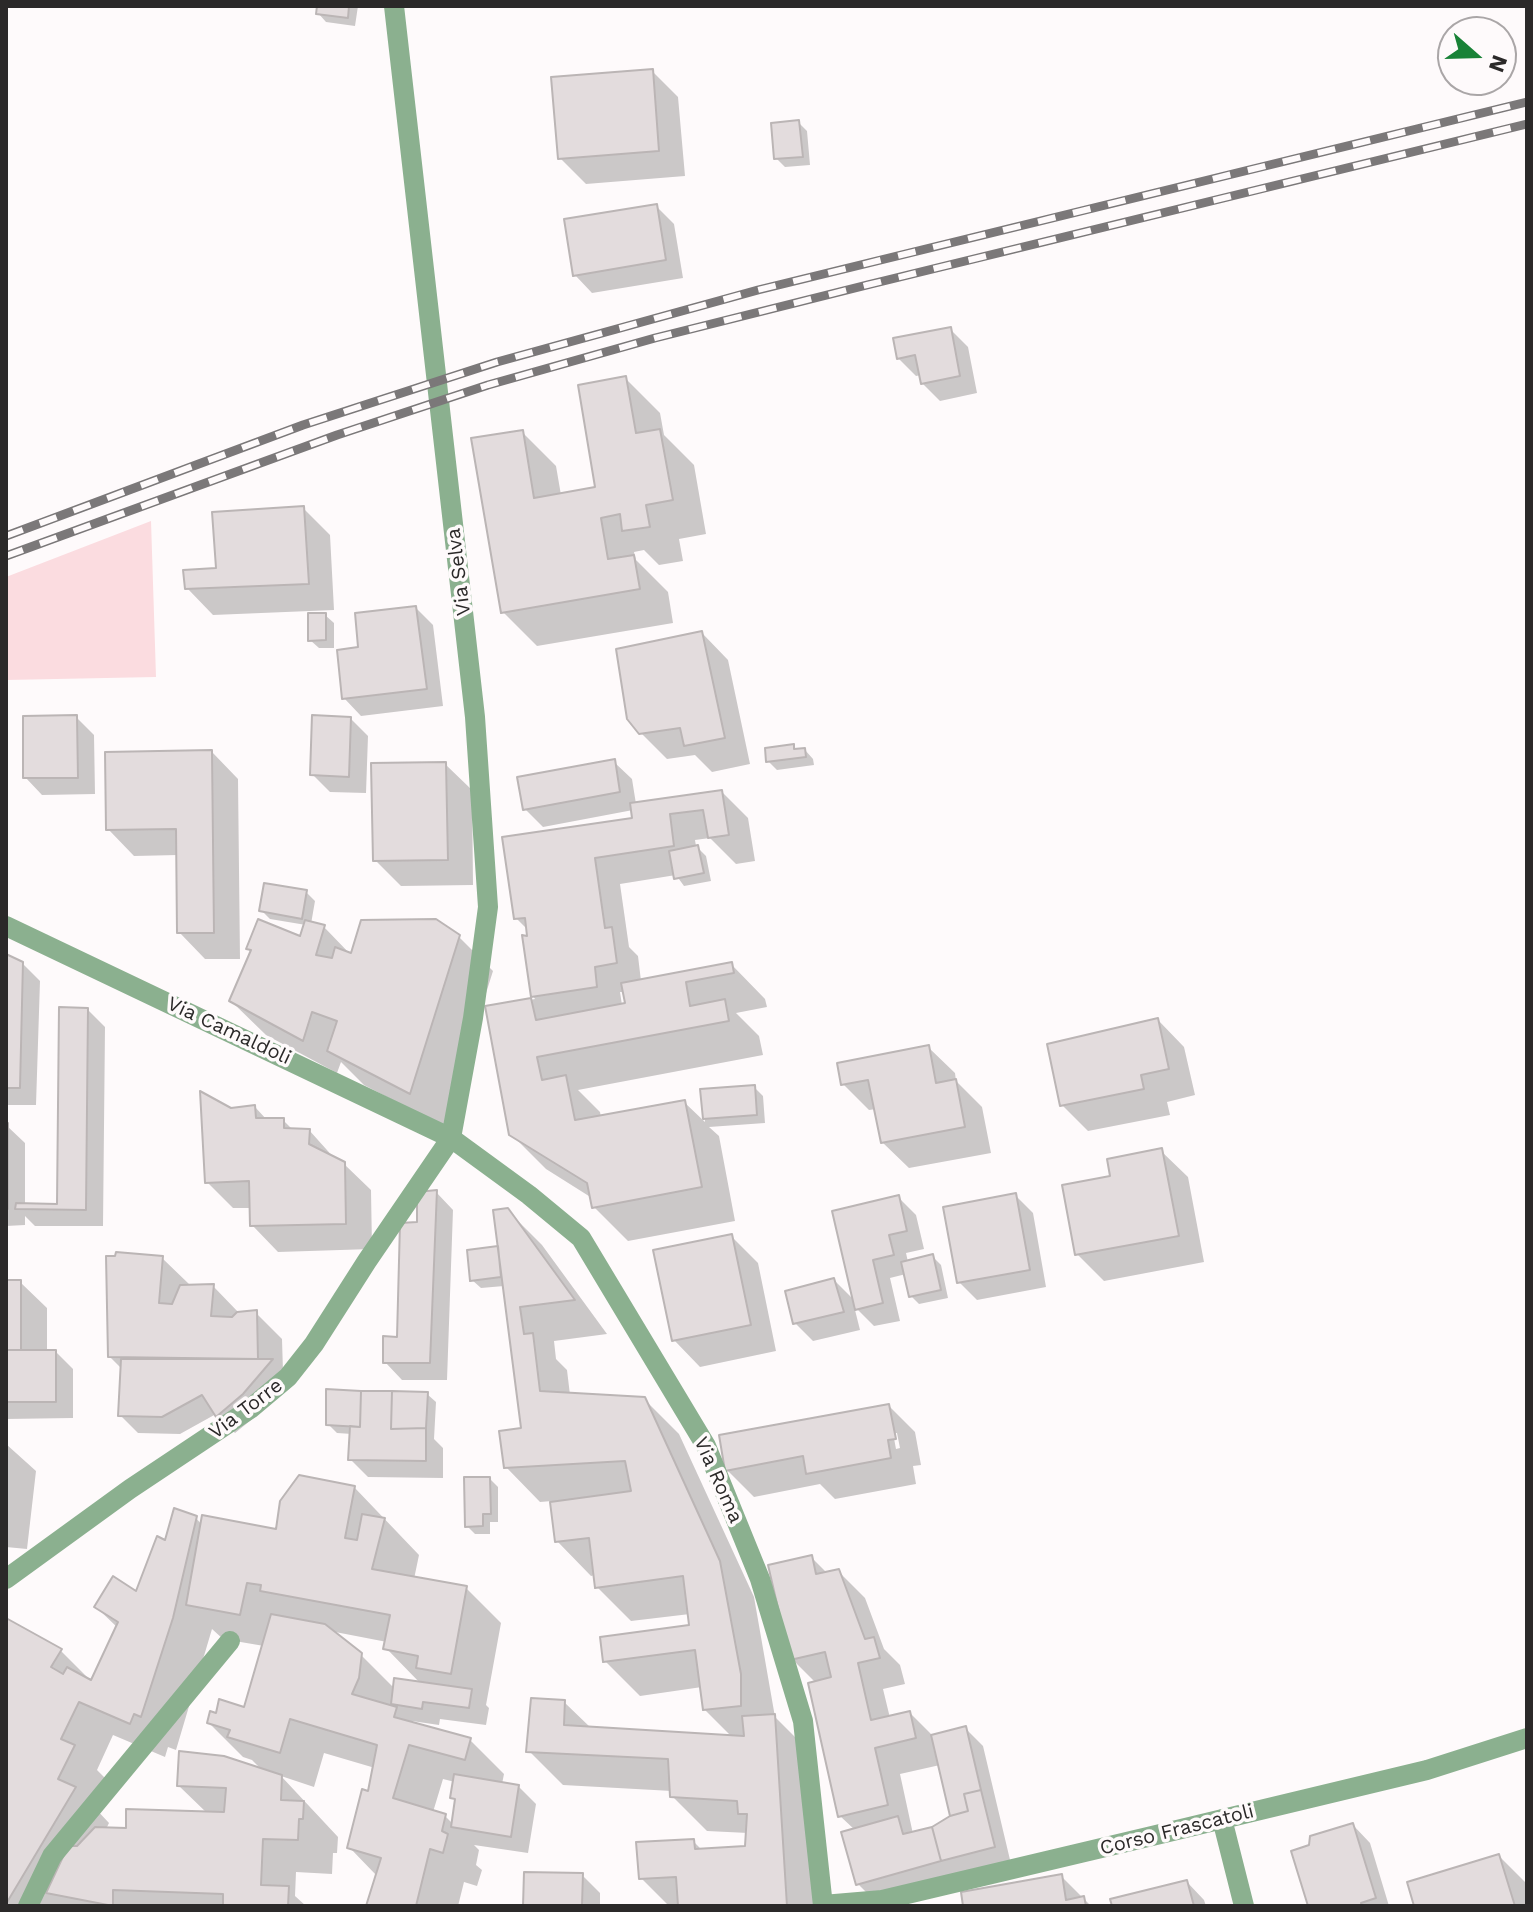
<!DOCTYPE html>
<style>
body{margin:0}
#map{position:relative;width:1533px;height:1912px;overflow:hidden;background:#fefafb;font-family:"Work Sans",sans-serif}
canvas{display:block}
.frame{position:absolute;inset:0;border:8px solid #2b2929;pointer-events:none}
.north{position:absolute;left:1437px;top:16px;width:80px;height:80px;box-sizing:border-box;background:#fefafb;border:2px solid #aaa6a7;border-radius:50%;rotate:110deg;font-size:22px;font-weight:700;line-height:32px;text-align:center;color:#2b2929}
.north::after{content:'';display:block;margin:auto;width:28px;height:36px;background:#198237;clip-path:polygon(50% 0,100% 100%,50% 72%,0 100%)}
</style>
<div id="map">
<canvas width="1533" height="1912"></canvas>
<div class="frame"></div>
<div class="north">N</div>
</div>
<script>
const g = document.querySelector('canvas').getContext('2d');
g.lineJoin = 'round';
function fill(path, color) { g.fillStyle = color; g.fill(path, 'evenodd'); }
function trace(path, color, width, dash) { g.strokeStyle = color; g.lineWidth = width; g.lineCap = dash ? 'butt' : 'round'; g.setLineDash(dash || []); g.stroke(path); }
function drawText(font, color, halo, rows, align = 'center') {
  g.font = font + ' "Work Sans",sans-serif'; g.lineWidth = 7; g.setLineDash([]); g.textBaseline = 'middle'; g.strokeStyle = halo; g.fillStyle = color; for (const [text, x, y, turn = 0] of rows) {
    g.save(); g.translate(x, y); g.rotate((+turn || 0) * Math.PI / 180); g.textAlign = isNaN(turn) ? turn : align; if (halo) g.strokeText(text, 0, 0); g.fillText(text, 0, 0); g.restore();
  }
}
fill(new Path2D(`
 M151 521 156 677 6 680V577Z`), '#fbdce0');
fill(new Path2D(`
 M227 6H273L272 8Z
 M319 6H358L355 26 326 22 318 13Z
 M652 71 678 97 685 176 586 184 560 158Z
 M798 122 807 131 810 165 785 167 776 158Z
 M656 206 674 224 683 278 592 293 575 275Z
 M950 329 968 347 977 393 940 401 922 383 921 375 916 376 898 358Z
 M626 379 660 413 664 435 694 465 706 534 679 539 683 561 659 565 644 550 634 552 636 560 668 592 673 623 537 646 503 612 522 432 556 466 561 495 597 489Z
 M303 508 330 535 334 610 213 615 187 588 218 570Z
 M416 608 433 625 443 706 361 716 344 698 360 648Z
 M325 615 334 623V648H319L310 640Z
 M702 633 728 660 750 764 712 772 695 755 667 759 640 732Z
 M76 717 94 735 95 794 42 795 25 777Z
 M350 718 368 736 366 793 330 792 312 774Z
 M793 746 797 751 805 750 813 759 814 765 777 770 768 761Z
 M212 752 238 779 240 959H205L179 932 178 855 134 856 108 829Z
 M614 762 632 779 636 804 722 792 748 818 755 861 736 864 710 838 695 840 696 846 706 856 711 881 684 886 676 875 620 884 629 947 638 956 641 981 731 964 765 999 767 1007 736 1013 759 1036 763 1055 578 1090 600 1112 601 1117 684 1102 705 1122 703 1091 754 1087 763 1096 765 1123 709 1127 719 1136 735 1221 628 1241 594 1207 592 1198 546 1169 511 1134 487 1008 535 999 533 996 528 930 516 918 634 819 633 810 543 827 525 809ZM620 992H625L627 1004 622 1005Z
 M445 764 472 790 473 885 401 886 375 860Z
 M306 892 315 901 311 924 324 927 352 956 458 936 493 971 444 1127 364 1085 341 1062 337 1073 266 1035 231 1001 252 953 248 949 302 939 306 925 270 919 261 910Z
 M6 956 22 963 40 981 36 1105H6Z
 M88 1010 105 1027 103 1226H35L25 1216V1225L6 1226V1125L25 1143V1206H59Z
 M1158 1020 1184 1047 1195 1095 1167 1102 1170 1115 1088 1131 1062 1105Z
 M928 1047 955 1073 956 1081 982 1107 991 1153 909 1168 882 1142 876 1109 869 1110 843 1084Z
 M255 1107 267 1120H283L293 1130H309L335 1159 344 1164 371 1190 372 1249 278 1252 252 1225V1208H233L207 1182 230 1110Z
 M1161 1151 1188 1177 1204 1262 1104 1281 1077 1254 1112 1178Z
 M436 1192 453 1210 447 1380H402L385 1362 399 1339 419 1224Z
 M1015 1195 1033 1213 1046 1287 977 1300 959 1282Z
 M898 1197 916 1215 924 1249 906 1253 908 1262 933 1257 941 1265 948 1298 919 1304 911 1296 906 1274 890 1278 900 1321 874 1326 854 1306 860 1330 813 1341 795 1323 834 1280 855 1301Z
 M507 1210 542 1245 607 1334 554 1341 556 1359 567 1370 570 1395 644 1399 679 1434 754 1597 775 1717 809 1751 819 1906H669L641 1878 693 1841 703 1851 747 1848 748 1833 707 1831 672 1796V1791L563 1785 529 1751 564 1702 591 1728 732 1737 705 1710 702 1687 640 1696 605 1661 691 1627 690 1614 631 1621 597 1587 596 1575 591 1576 557 1541 552 1501 540 1502 506 1467 523 1430 504 1286 481 1288 472 1280 500 1248Z
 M731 1236 758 1263 776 1351 700 1367 674 1340Z
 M162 1258 189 1284V1287L213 1286 240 1314 256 1313 282 1339 283 1372 261 1412 235 1433 216 1414 180 1434 138 1433 120 1415 122 1369 110 1357Z
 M6 1282H20L47 1308V1352H56L73 1369V1418L6 1419Z
 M427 1394 436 1402 434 1439 443 1448V1478L368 1477 350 1459 352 1434 337 1433 328 1424Z
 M889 1406 915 1432 921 1465 913 1466 916 1484 835 1499 820 1484 754 1497 727 1470ZM893 1433H897L900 1448 896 1449Z
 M6 1444 36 1471 27 1549 6 1547Z
 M490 1479 498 1487V1522H490V1534H475L467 1526Z
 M354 1487 419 1555 414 1579 466 1588 501 1623 486 1705 489 1708 486 1725 440 1719 439 1725 412 1721 411 1724 470 1740 504 1774 502 1784 518 1786 536 1804 528 1853 474 1845 479 1850 476 1865 482 1870 477 1886 464 1882 458 1906H368L377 1876 349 1847 369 1793 375 1768 324 1753 314 1787 281 1776 338 1837 337 1853H333L332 1874 296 1872 295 1896 306 1906H6V1620L61 1651 92 1682 118 1628 96 1607 137 1594 167 1543 196 1518 202 1525 277 1532ZM212 1629 223 1639 264 1646 245 1709 209 1723 243 1757 252 1760 263 1771 179 1786 208 1814 128 1830 106 1829 109 1823 95 1808 108 1781 97 1770 113 1735 165 1757 168 1747 176 1750ZM330 1631 387 1642 386 1648 421 1684 395 1689 361 1655ZM443 1779 455 1782 452 1797 457 1802 453 1824 445 1816 433 1812Z
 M811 1557 828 1574 838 1571 865 1598 884 1649 900 1665 905 1684 883 1689 890 1718 910 1713 933 1736 965 1728 983 1746 1011 1864 875 1901 858 1884 855 1830 840 1816 816 1683 792 1659ZM940 1765 952 1817 932 1828 913 1834 900 1774Z
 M1353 1825 1370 1843 1389 1906H1310L1311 1847Z
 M1499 1856 1525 1882 1527 1906H1416Z
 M582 1875 600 1893V1906H525Z
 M1061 1876 1091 1906H965Z
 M1187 1882 1204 1900 1206 1906H1114Z`), '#0003');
const building = new Path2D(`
 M317 6H349L348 18 316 14Z
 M653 69 659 151 558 159 551 77Z
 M799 120 803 157 774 159 771 123Z
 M657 204 666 260 573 276 564 219Z
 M951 327 960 376 921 384 915 355 897 359 893 338Z
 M626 376 636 433 660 429 673 500 646 505 650 527 622 531 620 514 601 518 608 559 634 555 640 589 501 613 471 438 523 430 534 498 595 487 578 385Z
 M304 506 309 584 185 589 183 570 216 568 212 512Z
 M416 606 427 689 342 699 337 650 358 647 355 613Z
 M308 613H326V640L308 641Z
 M702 631 725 738 684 746 680 728 639 734 627 719 616 649Z
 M77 715 78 778H23V716Z
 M312 715 351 717 349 777 310 775Z
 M794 744V749L805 748 806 757 766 762 765 748Z
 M212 750 214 933H177L176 829 106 830 105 752Z
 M615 759 620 792 523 810 517 777Z
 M446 762 448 860 373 861 371 763Z
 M722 790 729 835 708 838 703 810 670 814 674 846 595 858 605 928 612 927 617 963 595 967 597 987 531 997 522 935 527 936 525 918 514 919 502 837 632 818 630 803Z
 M698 845 704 873 674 879 669 851Z
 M264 883 307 890 302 919 259 911Z
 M258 919 300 936 305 920 325 925 316 955 332 958 335 947 351 953 361 920 436 919 460 935 410 1094 327 1051 337 1021 312 1012 303 1041 229 1001 251 950 246 949Z
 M6 954 23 962 20 1088H6Z
 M732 962 734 973 686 982 690 1006 725 999 729 1021 537 1057 542 1080 566 1075 575 1120 685 1100 702 1187 592 1208 587 1183 509 1135 485 1006 531 998 536 1020 625 1003 621 983Z
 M59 1007 88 1008 86 1210 15 1209 16 1203 57 1204Z
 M1158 1018 1169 1069 1141 1075 1144 1089 1060 1106 1047 1044Z
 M929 1045 936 1083 956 1079 965 1127 881 1143 868 1080 841 1085 837 1063Z
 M755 1085 757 1115 703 1119 700 1089Z
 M200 1091 231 1108 255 1105 256 1118H284V1128L310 1129 309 1144 345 1162 346 1224 250 1226 249 1181 205 1183Z
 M6 1123H8V1209H6Z
 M1162 1148 1179 1236 1075 1255 1062 1185 1110 1176 1107 1159Z
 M437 1190 430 1363H383V1336L397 1337 400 1223 417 1222V1192Z
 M1016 1193 1030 1270 957 1283 943 1207Z
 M899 1195 907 1231 889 1235 894 1255 873 1260 883 1303 855 1310 832 1211Z
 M508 1208 575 1300 520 1307 524 1334 533 1333 540 1391 645 1397 720 1561 741 1674V1706L703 1710 695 1650 603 1662 600 1637 689 1625 683 1576 595 1588 589 1538 555 1542 550 1502 631 1491 625 1461 504 1468 499 1431 521 1428 493 1210Z
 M732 1234 751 1325 672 1341 653 1250Z
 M498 1246 501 1277 470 1281 467 1250Z
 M116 1252 163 1256 159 1303 172 1304 180 1285 214 1284 211 1316 232 1317 237 1312 257 1310 258 1359 108 1357 106 1256H115Z
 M933 1254 941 1290 909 1297 901 1262Z
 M834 1278 844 1312 793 1324 785 1291Z
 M6 1280H21V1350H6Z
 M6 1350H56V1402H6Z
 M121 1359H273L243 1394 216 1417 202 1395 162 1417 118 1416Z
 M326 1389 361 1391 360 1427 326 1425Z
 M361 1391H392L391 1429 426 1428V1461L348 1460 350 1426 360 1427Z
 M392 1391 428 1392 426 1428 391 1429Z
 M889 1404 896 1439 888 1440 891 1458 806 1474 803 1456 725 1471 719 1435Z
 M299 1475 355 1486 345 1538 357 1540 362 1514 385 1518 372 1569 467 1586 451 1674 416 1668 418 1656 383 1649 390 1615 260 1591 261 1585 247 1583 240 1615 186 1605 202 1515 276 1529 280 1501Z
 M464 1477H490L491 1514H483V1526L465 1527Z
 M174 1508 197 1516 173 1618 141 1717 134 1714 130 1724 79 1702 61 1739 75 1745 58 1779 76 1787 6 1904V1618L62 1649 51 1667 63 1674 67 1667 91 1680 118 1622 94 1607 113 1576 136 1591 157 1536 165 1540Z
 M812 1555 816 1574 839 1569 865 1639 874 1637 880 1658 858 1663 871 1720 910 1711 916 1738 875 1748 888 1805 838 1817 808 1683 831 1677 825 1652 790 1660 768 1565Z
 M271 1614 325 1624 362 1653 359 1678 352 1694 397 1707 394 1717 471 1738 465 1760 409 1745 393 1798 446 1814 442 1831 448 1834 443 1853 430 1849 416 1906H366L381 1858 347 1848 362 1789 368 1791 377 1745 290 1719 280 1753 227 1737 230 1730 207 1723 210 1711 216 1713 219 1699 244 1707Z
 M394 1678 472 1689 469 1708 423 1702 422 1709 391 1704Z
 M531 1698 565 1700 564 1725 744 1736 742 1716 775 1714 787 1906H678L676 1877 639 1879 636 1842 694 1839 695 1849 745 1846 747 1814H738L737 1801 670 1797 668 1759 526 1752Z
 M966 1726 981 1790 964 1794 968 1811 950 1816 931 1735Z
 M179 1751 224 1756 282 1775 281 1800 304 1801 303 1819H299L298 1840 263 1839 261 1885 289 1886 288 1906H223V1894L113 1890V1906L46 1893 68 1846H77L95 1827 126 1828V1809L224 1812 226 1788 177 1786Z
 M454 1774 519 1785 511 1837 451 1827 455 1799 450 1798Z
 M981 1790 995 1847 941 1861 932 1827 950 1816 968 1811 964 1794Z
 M898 1816 903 1834 932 1827 941 1861 856 1885 841 1832Z
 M1353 1823 1376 1898 1361 1903 1362 1906H1308L1291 1851 1309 1845 1310 1836Z
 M1499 1854 1515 1906H1414L1407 1882Z
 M524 1872 583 1873 582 1906H523Z
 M1062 1874 1066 1900 1084 1896 1086 1906H963L961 1892Z
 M1187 1880 1194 1906H1112L1110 1899Z`);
fill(building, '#e3dcdd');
trace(building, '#bbb5b5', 2);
trace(new Path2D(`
 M6 926 451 1138 529 1195 581 1238 706 1446 760 1579 803 1721 823 1906
 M6 1579 130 1489 250 1409 288 1377 314 1344 367 1261 451 1138 473 1018 488 907 475 717 394 6
 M1222 1819 1244 1906
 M823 1905 882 1900 1152 1836 1427 1770 1527 1738
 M28 1906 52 1856 230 1641`), '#8bb08f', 20);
const rail = new Path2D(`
 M6 536 303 425 497 362 758 290 1527 102
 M6 556 337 435 488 385 655 338 867 285 1527 124`);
trace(rail, '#7b7879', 9);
trace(rail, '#fefafb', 6, [18]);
drawText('20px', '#2b2929', '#fefafb', [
 ["Via Selva",459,572,-97],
 ["Via Camaldoli",229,1031,25],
 ["Via Torre",246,1409,-37],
 ["Via Roma",718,1480,66],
 ["Corso Frascatoli",1177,1830,-14]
]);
</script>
